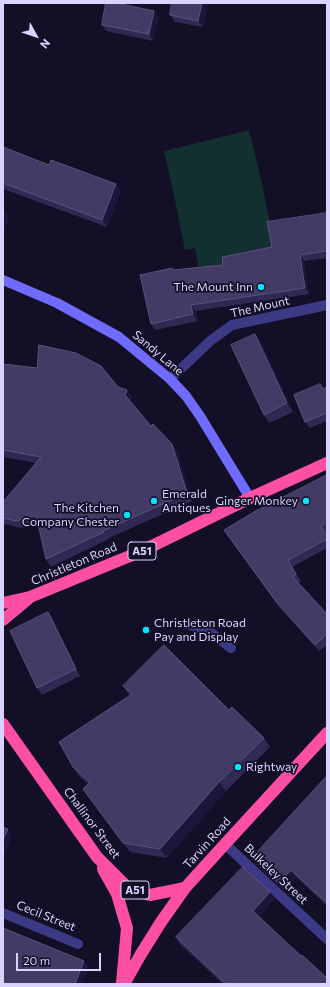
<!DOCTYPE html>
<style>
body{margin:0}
#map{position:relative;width:330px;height:987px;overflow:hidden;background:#130f26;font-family:Commissioner,sans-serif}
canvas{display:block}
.frame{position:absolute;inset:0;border:4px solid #d9d4ff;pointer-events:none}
.north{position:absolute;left:16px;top:16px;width:40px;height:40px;-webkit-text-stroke:3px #130f26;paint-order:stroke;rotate:130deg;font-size:11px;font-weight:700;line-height:16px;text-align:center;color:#d9d4ff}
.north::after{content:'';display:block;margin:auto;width:14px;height:18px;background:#d9d4ff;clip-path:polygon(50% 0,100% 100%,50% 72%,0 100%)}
.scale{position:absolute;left:16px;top:953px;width:85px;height:18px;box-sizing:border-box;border:2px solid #d9d4ff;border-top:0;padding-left:5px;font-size:12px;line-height:14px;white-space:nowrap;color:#d9d4ff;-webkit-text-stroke:3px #130f26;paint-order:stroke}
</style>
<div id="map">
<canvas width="330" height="987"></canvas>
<div class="frame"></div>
<div class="north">N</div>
<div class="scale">20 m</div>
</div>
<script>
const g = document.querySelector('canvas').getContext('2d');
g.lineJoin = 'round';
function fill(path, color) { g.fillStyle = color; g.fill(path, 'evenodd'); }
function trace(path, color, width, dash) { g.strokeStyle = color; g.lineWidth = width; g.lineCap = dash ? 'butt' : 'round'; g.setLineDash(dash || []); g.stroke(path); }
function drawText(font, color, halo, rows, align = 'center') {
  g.font = font + ' Commissioner,sans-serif'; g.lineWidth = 3.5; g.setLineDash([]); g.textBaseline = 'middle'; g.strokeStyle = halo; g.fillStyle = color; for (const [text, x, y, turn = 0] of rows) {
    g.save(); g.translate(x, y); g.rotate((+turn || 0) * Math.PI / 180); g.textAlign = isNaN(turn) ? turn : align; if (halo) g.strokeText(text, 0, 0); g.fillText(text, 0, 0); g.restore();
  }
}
fill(new Path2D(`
 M249 130 261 179 276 253 199 269 195 248 185 250 175 200 164 151Z`), '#12302f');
trace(new Path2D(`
 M187 624 209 631 231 648`), '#3d3a85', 10);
trace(new Path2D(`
 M170 379 210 341 232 325 327 305
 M225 844 327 939
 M3 913 78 944`), '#3d3a85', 10);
trace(new Path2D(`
 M3 280 57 303 119 337 170 379 186 396 200 416 250 498`), '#6f6bff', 10);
trace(new Path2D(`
 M3 603 30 597 142 551 250 498 327 463
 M3 620 28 599
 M3 724 97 857 128 888 150 895 185 888
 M103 869 117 894 127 928 122 983
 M124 984 141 954 161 922 185 888 225 844 327 733`), '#ff4fa3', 12);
fill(new Path2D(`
 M208 3 203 27 175 22 170 15Z
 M154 11 158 17 153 41 106 31 102 25Z
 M3 147 49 165 116 184 121 191 107 227 3 189Z
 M327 213V258L304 261 309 294 196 311 198 321 155 330 151 324 172 268 174 270 223 265 272 247Z
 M261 342 293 412 269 423 264 415Z
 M3 364 118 387 127 390 132 397 130 401 151 426 177 451 192 501 109 538V539L51 567 46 559 38 524 21 528 4 524 3 522V502L37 463 3 457Z
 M327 387V421L310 428 305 422 324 388Z
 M327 475V532H326L327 535V548L292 567 301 581 298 583 327 614V645L319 651 279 607 224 530Z
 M48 612 53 619 80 676 42 695 37 688Z
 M123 686 229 710 264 738 270 747 226 791 167 858 130 852 83 789 88 784 79 776 73 767 130 696Z
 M327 776V906L296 877 284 890 256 864 252 858Z
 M275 899 259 916 327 984H223L180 944 176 937Z`), '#312854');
fill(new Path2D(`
 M202 3H208L203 27 198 21Z
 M154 11 158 17 153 41 149 34Z
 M116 184 121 191 107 227 102 220Z
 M4 210 9 217 3 234V212Z
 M300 255 304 261 309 294 305 288Z
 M191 305 196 311 198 321 193 314Z
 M255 334 261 342 293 412 287 403Z
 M127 390 132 397 130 402 125 395Z
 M172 444 177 451 192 501 187 493Z
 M48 612 53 619 80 676 76 669Z
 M219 782 226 791 167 858 160 849Z
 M8 829 12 836 3 858V840Z
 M291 870 296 877 284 890 279 883Z
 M270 892 275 899 258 918 253 911Z
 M84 961 89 968 82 984H75Z`), '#1d163a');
const building = new Path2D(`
 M106 3H116L154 11 149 34 102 25Z
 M172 3H202L198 21 170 15Z
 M3 147 49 165 51 160 116 184 102 220 3 183Z
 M327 213V251L300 255 305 288 191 305 193 314 151 324 140 275 172 268 173 270 223 265 222 257 272 247 267 222Z
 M255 334 287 403 264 415 231 345Z
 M39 345 76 353 101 366 118 387 127 390 125 395 151 426 153 424 172 444 187 493 103 531 104 532 46 559 36 515 16 521 3 518V502L41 457 3 450V364L37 368Z
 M320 384 323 389 327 387V413L305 422 294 395Z
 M327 475V522L321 526 327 537V539L288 560 296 574 293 577 327 614V634L315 645 275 600 224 530 254 512Z
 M48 612 76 669 37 688 10 631Z
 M164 645 229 710 232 707 264 738 219 782 160 849 123 843 83 789 90 782 73 767 59 742 132 694 123 686Z
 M327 776V903L291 870 279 883 252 858Z
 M3 827 8 829 3 840Z
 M243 867 270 892 253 911 301 956 302 955 327 978V984H226L176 937Z
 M3 928 84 961 75 984H5L6 983 3 982Z`);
fill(building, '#433a66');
trace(building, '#5a527e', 1);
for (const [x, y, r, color] of [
 [261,287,4,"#00e5ff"],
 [154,501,4,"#00e5ff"],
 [306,501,4,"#00e5ff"],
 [127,515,4,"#00e5ff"],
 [146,630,4,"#00e5ff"],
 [238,767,4,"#00e5ff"]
]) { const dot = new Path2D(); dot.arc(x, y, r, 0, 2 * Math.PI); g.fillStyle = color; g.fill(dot); trace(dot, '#130f26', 1.5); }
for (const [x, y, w] of [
 [142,551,28],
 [135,890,28]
]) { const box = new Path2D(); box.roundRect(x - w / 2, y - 9, w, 18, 3); g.fillStyle = '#130f26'; g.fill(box); trace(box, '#d9d4ff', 1); }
drawText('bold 11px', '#d9d4ff', null, [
 ["A51",142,551],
 ["A51",135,890]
]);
drawText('12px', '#d9d4ff', '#130f26', [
 ["The Mount Inn",253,287],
 ["Emerald",162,494,"left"],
 ["Antiques",162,508,"left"],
 ["Ginger Monkey",298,501],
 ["The Kitchen",119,508],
 ["Company Chester",119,522],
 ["Christleton Road",154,623,"left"],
 ["Pay and Display",154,637,"left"],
 ["Rightway",246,767,"left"]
], 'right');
drawText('12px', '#d9d4ff', '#130f26', [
 ["The Mount",260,307,-13],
 ["Sandy Lane",158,353,40],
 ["Christleton Road",74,564,-23],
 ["Challinor Street",92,823,53],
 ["Tarvin Road",207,843,-48],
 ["Bulkeley Street",276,874,43],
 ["Cecil Street",46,916,22]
]);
</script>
